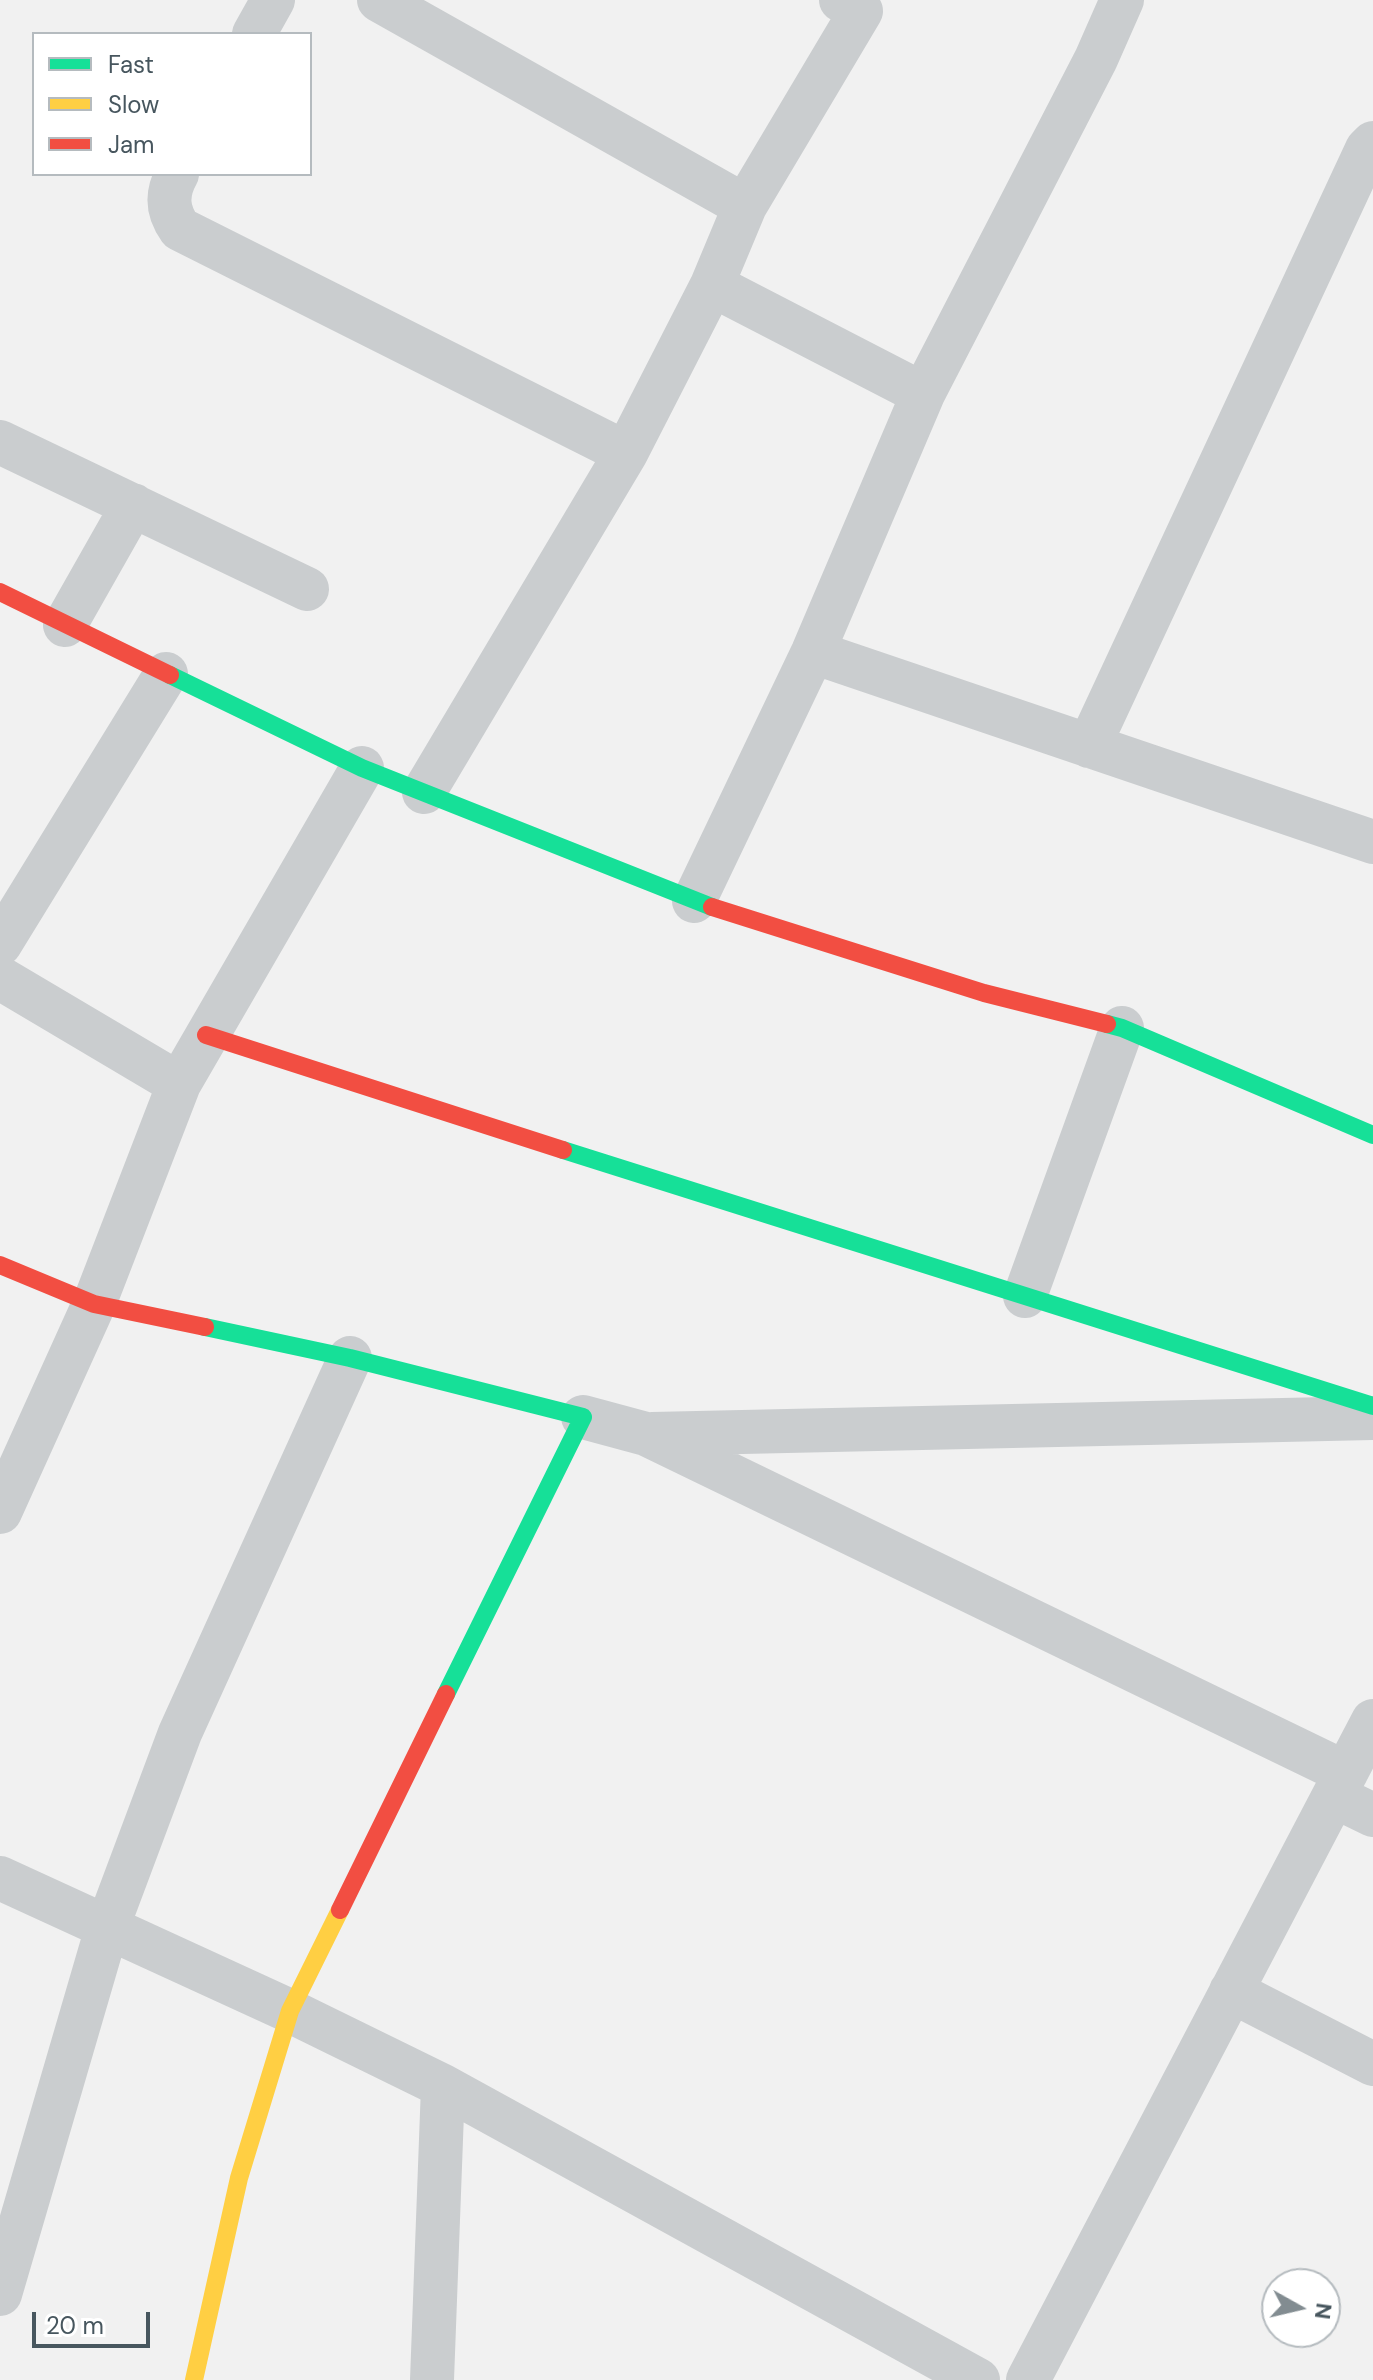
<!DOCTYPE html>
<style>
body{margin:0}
#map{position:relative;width:1373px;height:2380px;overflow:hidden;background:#f1f1f1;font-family:"DM Sans",sans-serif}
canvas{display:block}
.legend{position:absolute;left:32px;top:32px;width:280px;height:144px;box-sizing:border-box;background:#fff;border:2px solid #b5bbbf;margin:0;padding:10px 14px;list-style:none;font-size:24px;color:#47565e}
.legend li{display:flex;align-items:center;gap:16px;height:40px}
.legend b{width:40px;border:2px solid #b5bbbf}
.north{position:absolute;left:1261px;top:2268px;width:80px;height:80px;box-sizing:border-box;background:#fff;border:2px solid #b5bbbf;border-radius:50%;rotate:98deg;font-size:22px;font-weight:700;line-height:32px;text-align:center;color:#47565e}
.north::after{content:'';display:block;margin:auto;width:28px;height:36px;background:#828c91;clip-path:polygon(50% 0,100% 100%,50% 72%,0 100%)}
.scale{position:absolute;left:32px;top:2312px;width:118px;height:36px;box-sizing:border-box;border:4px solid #47565e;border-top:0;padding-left:10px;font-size:24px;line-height:28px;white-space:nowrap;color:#47565e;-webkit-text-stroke:6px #fff;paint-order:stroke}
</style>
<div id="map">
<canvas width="1373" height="2380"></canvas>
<ul class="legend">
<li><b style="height:10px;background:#16e098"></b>Fast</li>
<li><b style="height:10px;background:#ffcf43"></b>Slow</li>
<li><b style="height:10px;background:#f24e42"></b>Jam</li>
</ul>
<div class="north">N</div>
<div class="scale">20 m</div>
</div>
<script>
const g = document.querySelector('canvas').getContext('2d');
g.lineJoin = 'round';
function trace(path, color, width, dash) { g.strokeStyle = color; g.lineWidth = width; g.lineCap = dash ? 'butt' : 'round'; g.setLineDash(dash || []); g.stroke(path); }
trace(new Path2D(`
 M379 0 745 206
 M254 34 273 0
 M177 174C166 194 167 211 180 229L626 453
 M712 285 923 394
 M0 442 307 589
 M65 625 133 505
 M813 652 1373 842
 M1089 746 1367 149 1373 143
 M424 792 626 453 712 285 745 206 861 11 841 0
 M694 901 813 652 923 394 1096 59 1122 0
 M0 944 166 674
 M0 978 179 1084
 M1025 1296 1122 1028
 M583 1417 646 1434 1346 1773
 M652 1434 1373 1418
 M0 1512 94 1304 179 1084 362 768
 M1334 1796 1373 1815
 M0 1878 290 2011 443 2086 978 2380
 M1231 1991 1373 2064
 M0 2294 107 1928 180 1733 350 1358
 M432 2380 443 2086
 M1028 2380 1373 1721`), '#cacdcf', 44);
trace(new Path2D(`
 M170 675 362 768 712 907
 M1107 1024 1122 1028 1373 1135
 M563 1150 1373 1406
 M205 1327 350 1358 583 1417 446 1694`), '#16e098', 18);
trace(new Path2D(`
 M194 2380 239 2178 290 2011 340 1910`), '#ffcf43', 18);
trace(new Path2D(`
 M0 592 170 675
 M712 907 984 993 1107 1024
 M206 1035 563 1150
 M0 1265 94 1304 205 1327
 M340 1910 446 1694`), '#f24e42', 18);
</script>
